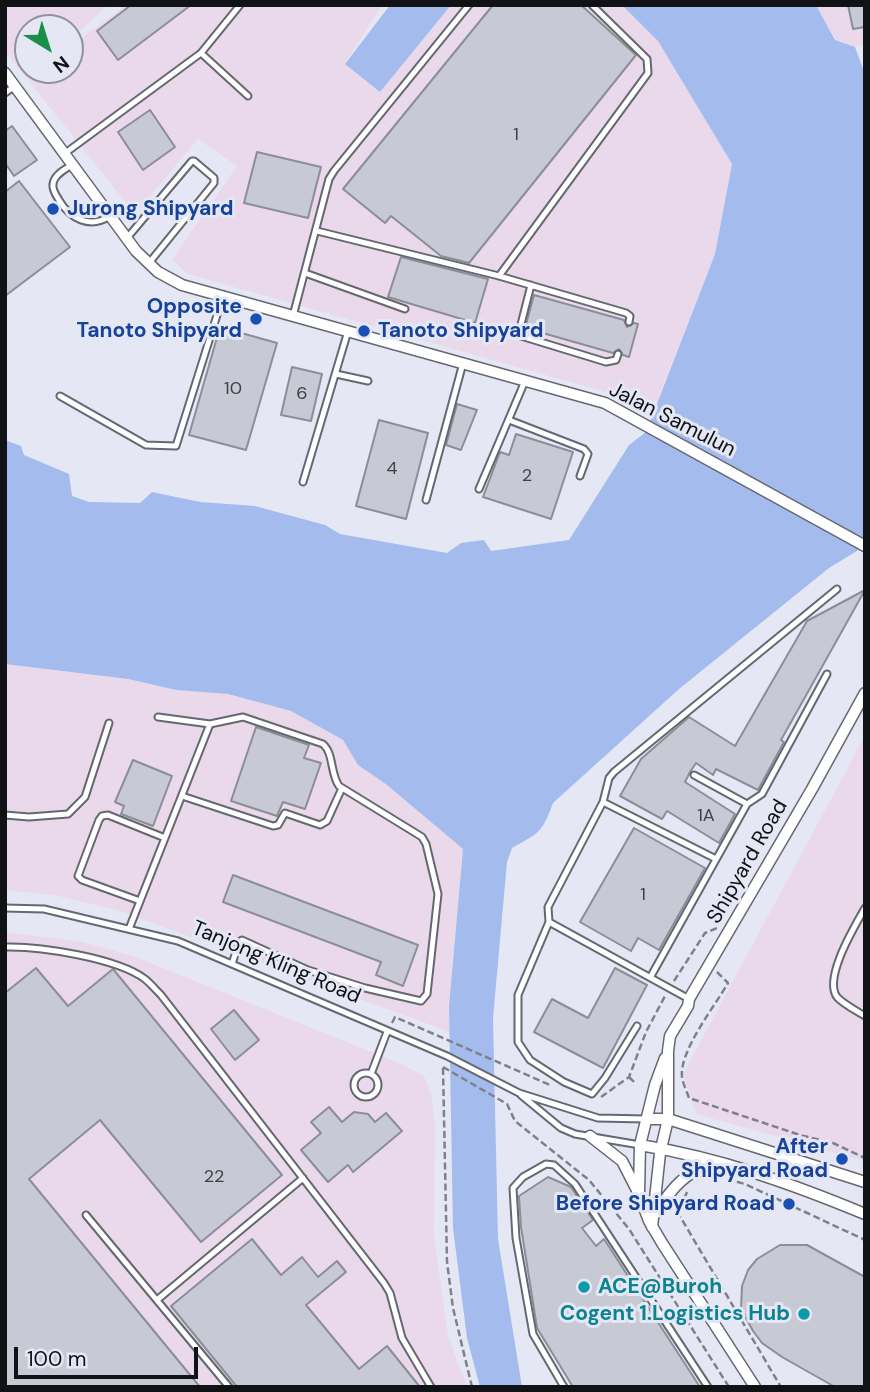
<!DOCTYPE html>
<style>
body{margin:0}
#map{position:relative;width:870px;height:1392px;overflow:hidden;background:#e5e8f4;font-family:"DM Sans",sans-serif}
canvas{display:block}
.frame{position:absolute;inset:0;border:7px solid #111216;pointer-events:none}
.north{position:absolute;left:14px;top:14px;width:70px;height:70px;box-sizing:border-box;background:#e5e8f4;border:2px solid #90929b;border-radius:50%;rotate:142deg;font-size:19px;font-weight:700;line-height:28px;text-align:center;color:#111216}
.north::after{content:'';display:block;margin:auto;width:24px;height:32px;background:#1a8f49;clip-path:polygon(50% 0,100% 100%,50% 72%,0 100%)}
.scale{position:absolute;left:14px;top:1347px;width:184px;height:32px;box-sizing:border-box;border:4px solid #111216;border-top:0;padding-left:9px;font-size:21px;line-height:24px;white-space:nowrap;color:#111216;-webkit-text-stroke:5px #e5e8f4;paint-order:stroke}
</style>
<div id="map">
<canvas width="870" height="1392"></canvas>
<div class="frame"></div>
<div class="north">N</div>
<div class="scale">100 m</div>
</div>
<script>
const g = document.querySelector('canvas').getContext('2d');
g.lineJoin = 'round';
function fill(path, color) { g.fillStyle = color; g.fill(path, 'evenodd'); }
function trace(path, color, width, dash) { g.strokeStyle = color; g.lineWidth = width; g.lineCap = dash ? 'butt' : 'round'; g.setLineDash(dash || []); g.stroke(path); }
function drawText(font, color, halo, rows, align = 'center') {
  g.font = font + ' "DM Sans",sans-serif'; g.lineWidth = 6; g.setLineDash([]); g.textBaseline = 'middle'; g.strokeStyle = halo; g.fillStyle = color; for (const [text, x, y, turn = 0] of rows) {
    g.save(); g.translate(x, y); g.rotate((+turn || 0) * Math.PI / 180); g.textAlign = isNaN(turn) ? turn : align; if (halo) g.strokeText(text, 0, 0); g.fillText(text, 0, 0); g.restore();
  }
}
fill(new Path2D(`
 M5 5H108L70 40V28H28V70H37L36 73 40 70H70V47L126 5H382L345 63 380 91 451 5H622L658 41 732 164 715 254 655 406 188 274 172 260 237 166 198 139 135 214 5 51Z
 M816 5H865V44L855 47 836 40Z
 M5 664 128 679 176 690 228 694 291 711 343 740 358 765 387 785 463 849 449 1006 450 1032 120 911 54 895 5 890Z
 M865 736V1161L696 1114 683 1074Z
 M5 932 82 942 133 956 404 1065 424 1076 431 1095 435 1125 434 1236 448 1336 467 1387H5Z`), '#e9d9eb');
fill(new Path2D(`
 M390 5H451L380 92 345 64Z
 M622 5H816L835 40 855 47 865 74V546L829 568 679 689 553 803C542 833 539 833 512 848L507 862 493 1018 498 1239 522 1387H480L467 1338 453 1228 449 1006 463 849 387 785 358 765 343 740 291 711 228 694 176 690 128 679 5 664V440L21 446 24 455 69 474 72 496 89 502 140 503 152 492 200 502 255 506 325 525 340 534 447 553 461 543 484 540 491 551 569 540 629 445 646 432 715 254 732 164 658 41Z`), '#a4bced');
const building = new Path2D(`
 M131 5H191L118 60 97 31Z
 M493 5H581L636 55 469 263 441 256 391 216 385 223 343 189Z
 M848 5H865V27L853 29Z
 M150 110 175 147 143 170 118 132Z
 M12 126 37 160 14 176 5 163V131Z
 M257 152 321 167 308 218 244 203Z
 M19 181 70 247 5 296V192Z
 M401 257 488 279 475 323 388 297Z
 M534 295 624 320 627 327 634 323 638 324 629 357 623 355 619 349 613 353 525 328Z
 M220 327 277 343 246 450 189 435Z
 M292 367 322 374 311 421 281 415Z
 M457 404 477 410 461 450 446 445Z
 M379 420 428 433 406 519 356 506Z
 M516 434 573 452 551 519 483 497 500 452 509 455Z
 M865 590 781 740 784 742 758 790 716 769 713 775 696 763 690 772 685 782 735 814 719 843 667 811 662 819 620 796 641 759 689 717 735 746 807 621Z
 M256 727 309 745 304 758 321 763 305 809 283 802 277 816 231 801Z
 M133 760 172 776 153 826 121 814 124 806 115 802Z
 M634 828 705 868 659 950 638 938 631 951 580 922Z
 M233 875 418 945 403 986 376 975 381 962 223 902Z
 M36 968 68 1006 113 969 282 1175 201 1242 100 1120 29 1179 200 1387H5V993Z
 M615 968 647 985 603 1068 534 1032 552 999 588 1018Z
 M234 1010 259 1040 235 1060 211 1029Z
 M329 1107 342 1122 354 1112 368 1114 375 1122 386 1113 402 1131 353 1172 348 1165 328 1182 301 1150 321 1133 311 1122Z
 M548 1177 571 1187 593 1220 582 1228 596 1246 604 1239 700 1387H573L537 1328 521 1227 519 1196Z
 M252 1239 281 1275 302 1257 318 1277 337 1261 346 1272 306 1305 359 1369 387 1346 420 1387H237L171 1306Z
 M780 1245H807L865 1277V1387H835L782 1357 762 1343 753 1331 741 1309 742 1286 748 1270 757 1259Z`);
fill(building, '#c7cad5');
trace(building, '#8b8e98', 2);
const service = new Path2D(`
 M201 53 248 96
 M5 93 15 86
 M64 154 201 53 240 5
 M72 165C65 169 54 175 53 184 52 190 56 195 59 200 70 219 90 229 110 216
 M317 231 499 276 626 313 630 316 629 322
 M127 238 192 161H194L214 178V183L149 263
 M305 273 405 309
 M499 276 648 73 647 59 592 5
 M531 285 519 332 521 336 606 362 616 360 618 354
 M293 316 329 179 334 171 469 5
 M336 374 368 381
 M60 396 146 445 176 446 223 296
 M509 420 584 449 588 454 580 476
 M303 482 348 331
 M479 489 525 381
 M426 500 463 363
 M158 717 210 724 243 717 323 744C334 754 330 773 339 786L422 837 426 844 438 894 427 994 421 1001 365 988 308 970 242 940 239 942 232 964
 M694 775 747 804
 M182 796 273 826 278 825 285 813 320 825 327 821 342 788
 M603 802 716 859
 M5 815 29 817 68 814 85 797 109 723
 M140 901 82 880 78 876 99 820 102 816 108 815 165 838
 M5 908 44 909 178 941 447 1056 519 1093 598 1118 646 1119
 M865 908C855 926 823 978 837 997 843 1004 857 1011 865 1016
 M549 922 689 999
 M129 929 210 724
 M5 947C40 946 117 958 145 979 151 984 156 990 161 995L384 1283 390 1293 402 1338 431 1387
 M651 976 747 804 762 794 827 674
 M637 1026 605 1078 592 1094 564 1082 530 1060 518 1042V995L549 922 548 907 603 802 609 778 614 772 837 589
 M354 1085a12 12 0 1 1 24 0a12 12 0 1 1-24 0Z
 M371 1074 387 1032
 M521 1095 561 1128 575 1134 640 1145
 M86 1215 229 1387
 M157 1300 303 1178
 M564 1387 533 1334 516 1238 513 1188 523 1177 546 1164 554 1165 575 1184 708 1387`);
const minor = new Path2D(`
 M5 73 136 251 158 272 182 285 605 403 865 546
 M665 1058 655 1085 640 1145 639 1194 649 1221 662 1243 755 1387
 M646 1119H668L865 1182
 M590 1136 622 1161 639 1194
 M640 1145C720 1158 790 1183 865 1214
 M656 1213C672 1187 688 1169 718 1162
 M652 1227 660 1153 668 1119V1051L670 1036 688 1006 689 999 812 789 865 693`);
trace(service, '#656771', 9);
trace(minor, '#656771', 13);
trace(new Path2D(`
 M717 972 728 983C715 1006 679 1051 682 1077 683 1084 687 1092 689 1098L800 1135 833 1143 865 1158
 M674 981 705 933 717 928
 M392 1023 395 1017 550 1085
 M443 1067 507 1104 515 1121 589 1180 629 1229 729 1387
 M443 1068 447 1262 453 1308 472 1387
 M629 1077 636 1084
 M601 1097 629 1077 646 1032 665 996
 M706 1178 719 1177 745 1184 865 1240
 M687 1192 678 1213 781 1387`), '#7f8189', 2.5, [7, 3.5]);
trace(service, '#fff', 5);
trace(minor, '#fff', 10);
for (const [x, y, r, color] of [
 [53,209,7,"#1a4fb4"],
 [256,319,7,"#1a4fb4"],
 [364,331,7,"#1a4fb4"],
 [842,1159,7,"#1a4fb4"],
 [789,1204,7,"#1a4fb4"],
 [584,1287,7,"#0f9aa8"],
 [804,1314,7,"#0f9aa8"]
]) { const dot = new Path2D(); dot.arc(x, y, r, 0, 2 * Math.PI); g.fillStyle = color; g.fill(dot); trace(dot, '#e5e8f4', 2.5); }
drawText('18px', '#3e4046', null, [
 ["1",516,135],
 ["10",233,389],
 ["6",302,394],
 ["4",392,469],
 ["2",527,476],
 ["1A",706,816],
 ["1",643,895],
 ["22",214,1177]
]);
drawText('bold 21px', '#164399', '#e5e8f4', [
 ["Jurong Shipyard",67,209,"left"],
 ["Opposite",242,307],
 ["Tanoto Shipyard",242,331],
 ["Tanoto Shipyard",378,331,"left"],
 ["After",828,1147],
 ["Shipyard Road",828,1171],
 ["Before Shipyard Road",775,1204]
], 'right');
drawText('21px', '#111216', '#e5e8f4', [
 ["Jalan Samulun",672,420,27],
 ["Shipyard Road",748,862,-60],
 ["Tanjong Kling Road",276,963,23]
]);
drawText('bold 21px', '#0d838f', '#e5e8f4', [
 ["ACE@Buroh",598,1287],
 ["Cogent 1.Logistics Hub",790,1314,"right"]
], 'left');
</script>
